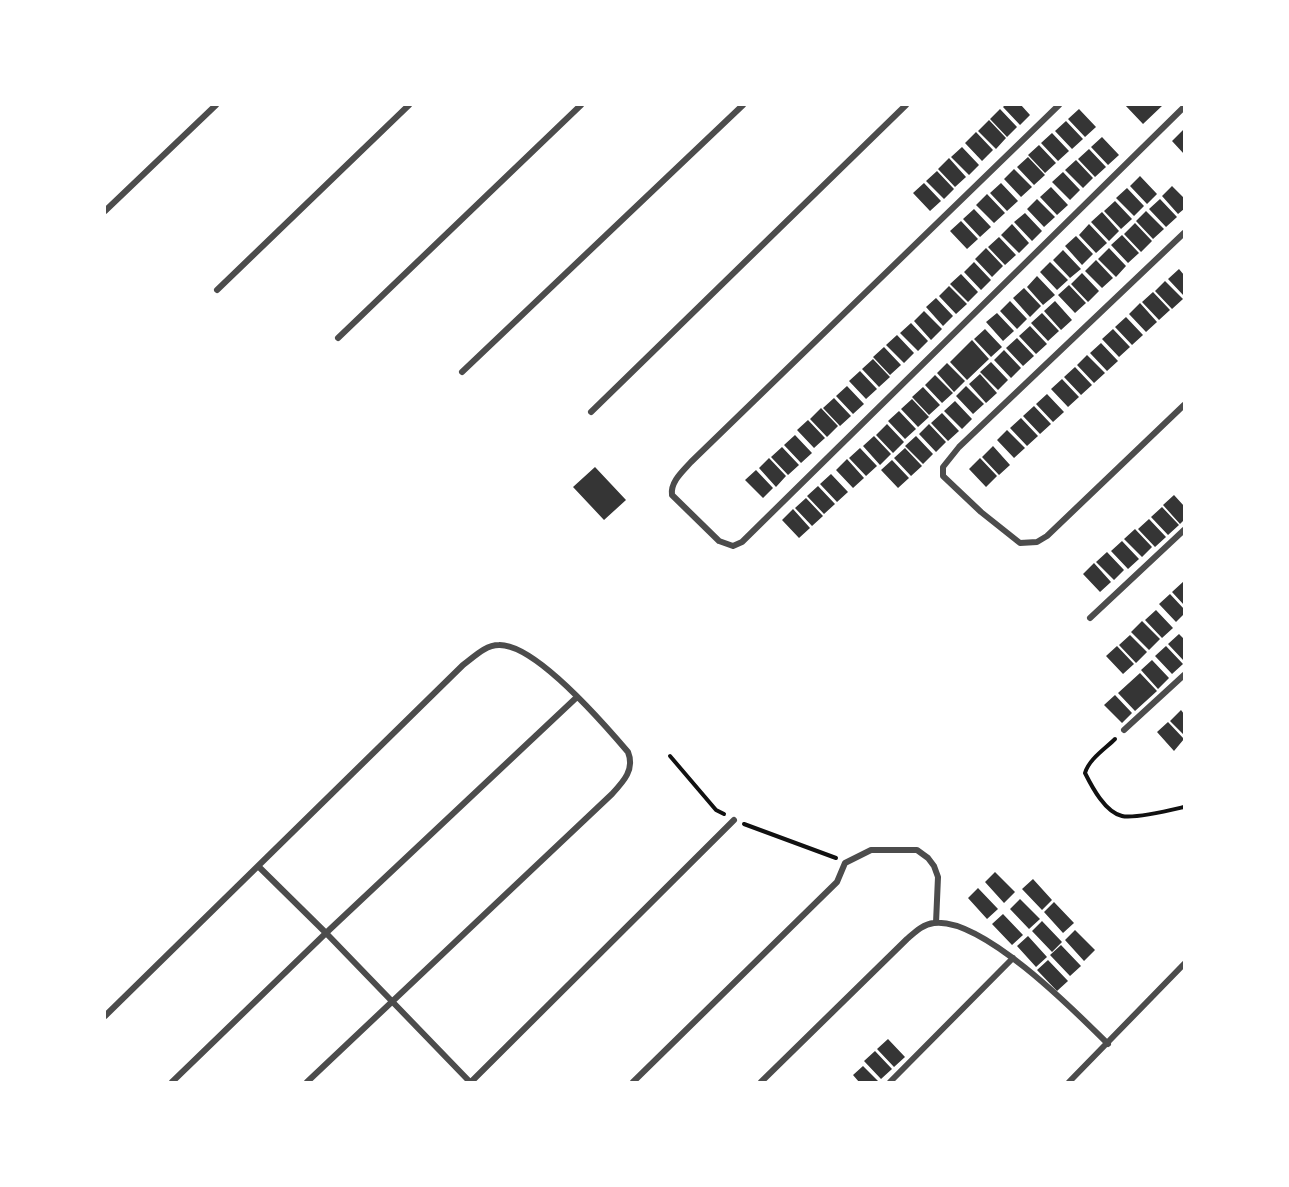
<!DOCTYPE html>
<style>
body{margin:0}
#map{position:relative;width:1289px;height:1187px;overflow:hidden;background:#fff;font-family:"DM Sans",sans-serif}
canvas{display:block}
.frame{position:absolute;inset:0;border:106px solid #fff;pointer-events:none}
</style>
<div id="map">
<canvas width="1289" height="1187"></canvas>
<div class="frame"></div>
</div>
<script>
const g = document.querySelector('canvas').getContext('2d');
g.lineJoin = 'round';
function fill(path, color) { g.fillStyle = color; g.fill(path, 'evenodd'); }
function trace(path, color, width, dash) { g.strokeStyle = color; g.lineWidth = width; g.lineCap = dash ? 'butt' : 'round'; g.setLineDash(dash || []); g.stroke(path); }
fill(new Path2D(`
 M1005 105H1021L1030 115 1020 125 1003 107Z
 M1125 105H1163L1143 124Z
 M1000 109 1017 127 1007 137 990 119Z
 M1079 109 1096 127 1085 137 1068 119Z
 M989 120 1006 138 996 149 978 131Z
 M1066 121 1083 139 1072 149 1055 131Z
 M1184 129V154L1172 141Z
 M976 132 993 150 982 161 965 143Z
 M1052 133 1069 151 1058 161 1041 143Z
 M1102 137 1119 155 1108 165 1091 147Z
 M1039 145 1056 163 1045 173 1028 155Z
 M962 147 979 165 969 175 951 157Z
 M1089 149 1106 167 1095 177 1078 159Z
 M1028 157 1045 175 1034 185 1017 167Z
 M949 158 966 177 955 187 938 169Z
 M1076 160 1093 178 1083 188 1065 170Z
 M1014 169 1032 187 1021 197 1004 179Z
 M937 171 954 189 944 199 926 181Z
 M1063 172 1080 190 1070 200 1052 182Z
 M1140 176 1157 194 1147 204 1130 186Z
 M924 183 941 201 930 211 913 193Z
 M1001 183 1018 201 1007 211 990 193Z
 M1172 186 1184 198V209L1178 214 1162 196Z
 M1051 187 1068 205 1057 215 1040 197Z
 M1127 188 1144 206 1134 216 1116 198Z
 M987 194 1005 213 994 223 976 205Z
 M1037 199 1055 217 1044 227 1027 209Z
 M1160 199 1177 217 1166 227 1149 209Z
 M1115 201 1132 219 1121 229 1104 211Z
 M974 209 991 227 980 237 963 219Z
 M1146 211 1164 229 1153 239 1136 221Z
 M1102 212 1119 231 1109 241 1091 222Z
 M1025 213 1042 231 1032 241 1014 222Z
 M961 221 978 239 967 249 950 231Z
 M1135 223 1152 241 1141 252 1124 234Z
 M1012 224 1029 243 1019 253 1001 235Z
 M1089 224 1107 243 1096 253 1079 235Z
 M1122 235 1139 253 1128 263 1111 245Z
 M1076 236 1093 254 1082 265 1065 246Z
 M999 237 1016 255 1005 265 988 247Z
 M986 248 1003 266 992 277 975 259Z
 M1109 248 1126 266 1116 277 1098 259Z
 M1063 250 1081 269 1070 278 1053 260Z
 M1096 260 1113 278 1102 288 1085 271Z
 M974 262 991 280 981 290 964 272Z
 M1050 262 1068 280 1057 290 1040 272Z
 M1179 269 1184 275V296L1168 279Z
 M1082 273 1099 291 1088 302 1071 284Z
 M961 274 978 292 968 302 950 284Z
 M1037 276 1055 295 1043 305 1027 287Z
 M1165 281 1183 299 1172 309 1155 291Z
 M1069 285 1086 303 1075 313 1058 295Z
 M949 286 967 304 956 314 939 296Z
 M1024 288 1041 306 1030 317 1013 298Z
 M1153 292 1170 310 1159 320 1142 302Z
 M936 298 953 316 943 326 926 307Z
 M1010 301 1027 319 1017 329 1000 311Z
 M1055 301 1072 320 1061 330 1044 311Z
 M1140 303 1157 322 1146 332 1129 314Z
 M924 311 942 329 931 340 914 321Z
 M997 313 1014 331 1003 341 986 322Z
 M1042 313 1059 331 1048 341 1031 323Z
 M1126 317 1143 335 1132 345 1115 327Z
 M911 323 928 341 918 351 900 333Z
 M1030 326 1047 344 1036 354 1019 336Z
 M985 329 1002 347 991 357 974 339Z
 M1113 329 1130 347 1119 357 1102 339Z
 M897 335 914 353 904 363 886 345Z
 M1017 338 1034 356 1023 366 1006 348Z
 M972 340 989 359 967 380 950 362Z
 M1101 343 1118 361 1107 371 1090 353Z
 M884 347 901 365 890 375 873 357Z
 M1004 350 1021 368 1011 378 994 360Z
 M1087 355 1105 373 1094 383 1077 365Z
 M873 359 890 377 879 387 862 369Z
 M991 362 1008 380 998 390 980 372Z
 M947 363 965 381 954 392 937 373Z
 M1075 367 1092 385 1081 395 1064 377Z
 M860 371 877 389 866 399 849 381Z
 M980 374 997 393 986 403 969 384Z
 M935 375 953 393 942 403 925 385Z
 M1062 379 1079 397 1068 407 1051 389Z
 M847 386 864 404 853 414 836 396Z
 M966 386 984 404 973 414 956 396Z
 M923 387 940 405 929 415 912 397Z
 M1047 394 1064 412 1053 422 1036 404Z
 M834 398 851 416 840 426 823 408Z
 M912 399 929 417 918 427 901 409Z
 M955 401 972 419 962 429 944 411Z
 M1034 406 1051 424 1040 434 1023 416Z
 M821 408 838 426 827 437 810 419Z
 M899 411 916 429 905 439 888 421Z
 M942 413 959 431 948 441 931 423Z
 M1021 418 1038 436 1027 446 1010 428Z
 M808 420 825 438 814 448 797 430Z
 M887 424 904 442 893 453 876 435Z
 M929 424 946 442 936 452 919 434Z
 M1007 430 1025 448 1014 458 997 440Z
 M795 435 812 453 801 463 784 445Z
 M874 436 891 454 880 465 863 446Z
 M916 436 933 454 923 464 905 446Z
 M993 446 1010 465 999 475 982 457Z
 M782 447 799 465 788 475 771 457Z
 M860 448 877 466 866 476 849 458Z
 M905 448 922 466 911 476 894 458Z
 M769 458 786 476 776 487 759 468Z
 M980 458 997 476 986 487 969 469Z
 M847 459 864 478 853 488 836 470Z
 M892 460 909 478 898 488 881 470Z
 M595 467 626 500 604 520 573 487Z
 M756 470 773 488 763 498 745 480Z
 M831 474 848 492 837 502 820 484Z
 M818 486 835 504 824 514 807 496Z
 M1174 495 1184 506V520L1180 524 1163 505Z
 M806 498 823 516 812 526 795 508Z
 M1162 507 1179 525 1168 535 1151 517Z
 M793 509 810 528 799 538 782 520Z
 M1149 519 1166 537 1155 547 1138 529Z
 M1135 529 1152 547 1142 557 1124 539Z
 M1122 541 1139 559 1128 569 1111 551Z
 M1107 552 1124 570 1114 580 1096 562Z
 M1094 563 1111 582 1100 592 1083 574Z
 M1184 581V605L1172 592Z
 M1170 594 1184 609V614L1176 622 1159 604Z
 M1156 610 1173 628 1162 638 1145 620Z
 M1142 621 1160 639 1149 650 1131 632Z
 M1179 634 1184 639V661L1168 644Z
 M1130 635 1147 652 1136 663 1119 645Z
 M1117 646 1134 664 1123 674 1106 656Z
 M1166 646 1183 664 1172 674 1155 656Z
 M1152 660 1169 678 1158 689 1141 670Z
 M1140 673 1157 691 1135 711 1118 693Z
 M1115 695 1132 713 1122 723 1104 705Z
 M1181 710 1184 714V735L1170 721Z
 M1168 722 1184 739 1174 751 1157 732Z
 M995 872 1015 892 1004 903 985 882Z
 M1033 879 1052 900 1042 910 1022 889Z
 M978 888 998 909 987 919 968 898Z
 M1020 899 1040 919 1029 929 1010 909Z
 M1054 902 1074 923 1063 933 1044 912Z
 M1003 914 1023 935 1012 945 992 924Z
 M1042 921 1062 942 1052 952 1032 931Z
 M1075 930 1095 950 1084 961 1065 940Z
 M1028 936 1047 957 1036 967 1017 946Z
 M1061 945 1081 966 1070 976 1050 955Z
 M1048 960 1068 981 1057 991 1037 970Z
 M888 1039 905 1057 894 1067 877 1049Z
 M875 1051 892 1069 881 1079 864 1061Z
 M863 1066 879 1082H859L853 1075Z`), '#353535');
trace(new Path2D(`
 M1115 739C1105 749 1089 759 1085 773 1092 787 1105 812 1122 816 1134 819 1171 810 1184 807
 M670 756 716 810 724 814
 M744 824 836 858`), '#111', 4);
trace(new Path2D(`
 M1059 105 691 462C683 471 670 482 672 495L719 541 733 546 742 542 1184 107
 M105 211 216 105
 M1184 233 959 447 943 467V476L981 512 1020 543 1037 542 1047 536 1184 405
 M217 290 409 105
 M338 338 581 105
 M462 372 743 105
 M591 412 906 105
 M1090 618 1184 530
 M1124 730 1184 675
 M258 866 326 933 470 1082
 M105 1016 463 665C474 657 485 645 499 645 535 644 605 725 628 752 635 769 624 781 612 794L307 1082
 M172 1082 326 933 577 697
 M471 1082 734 820
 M633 1082 837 882 845 863 871 850H917L928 858 934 866 938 877 936 923
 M761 1082 907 939C915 932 923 924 934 923 982 917 1075 1011 1108 1044
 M890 1082 1013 958
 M1069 1082 1184 964`), '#4c4c4c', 6);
</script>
